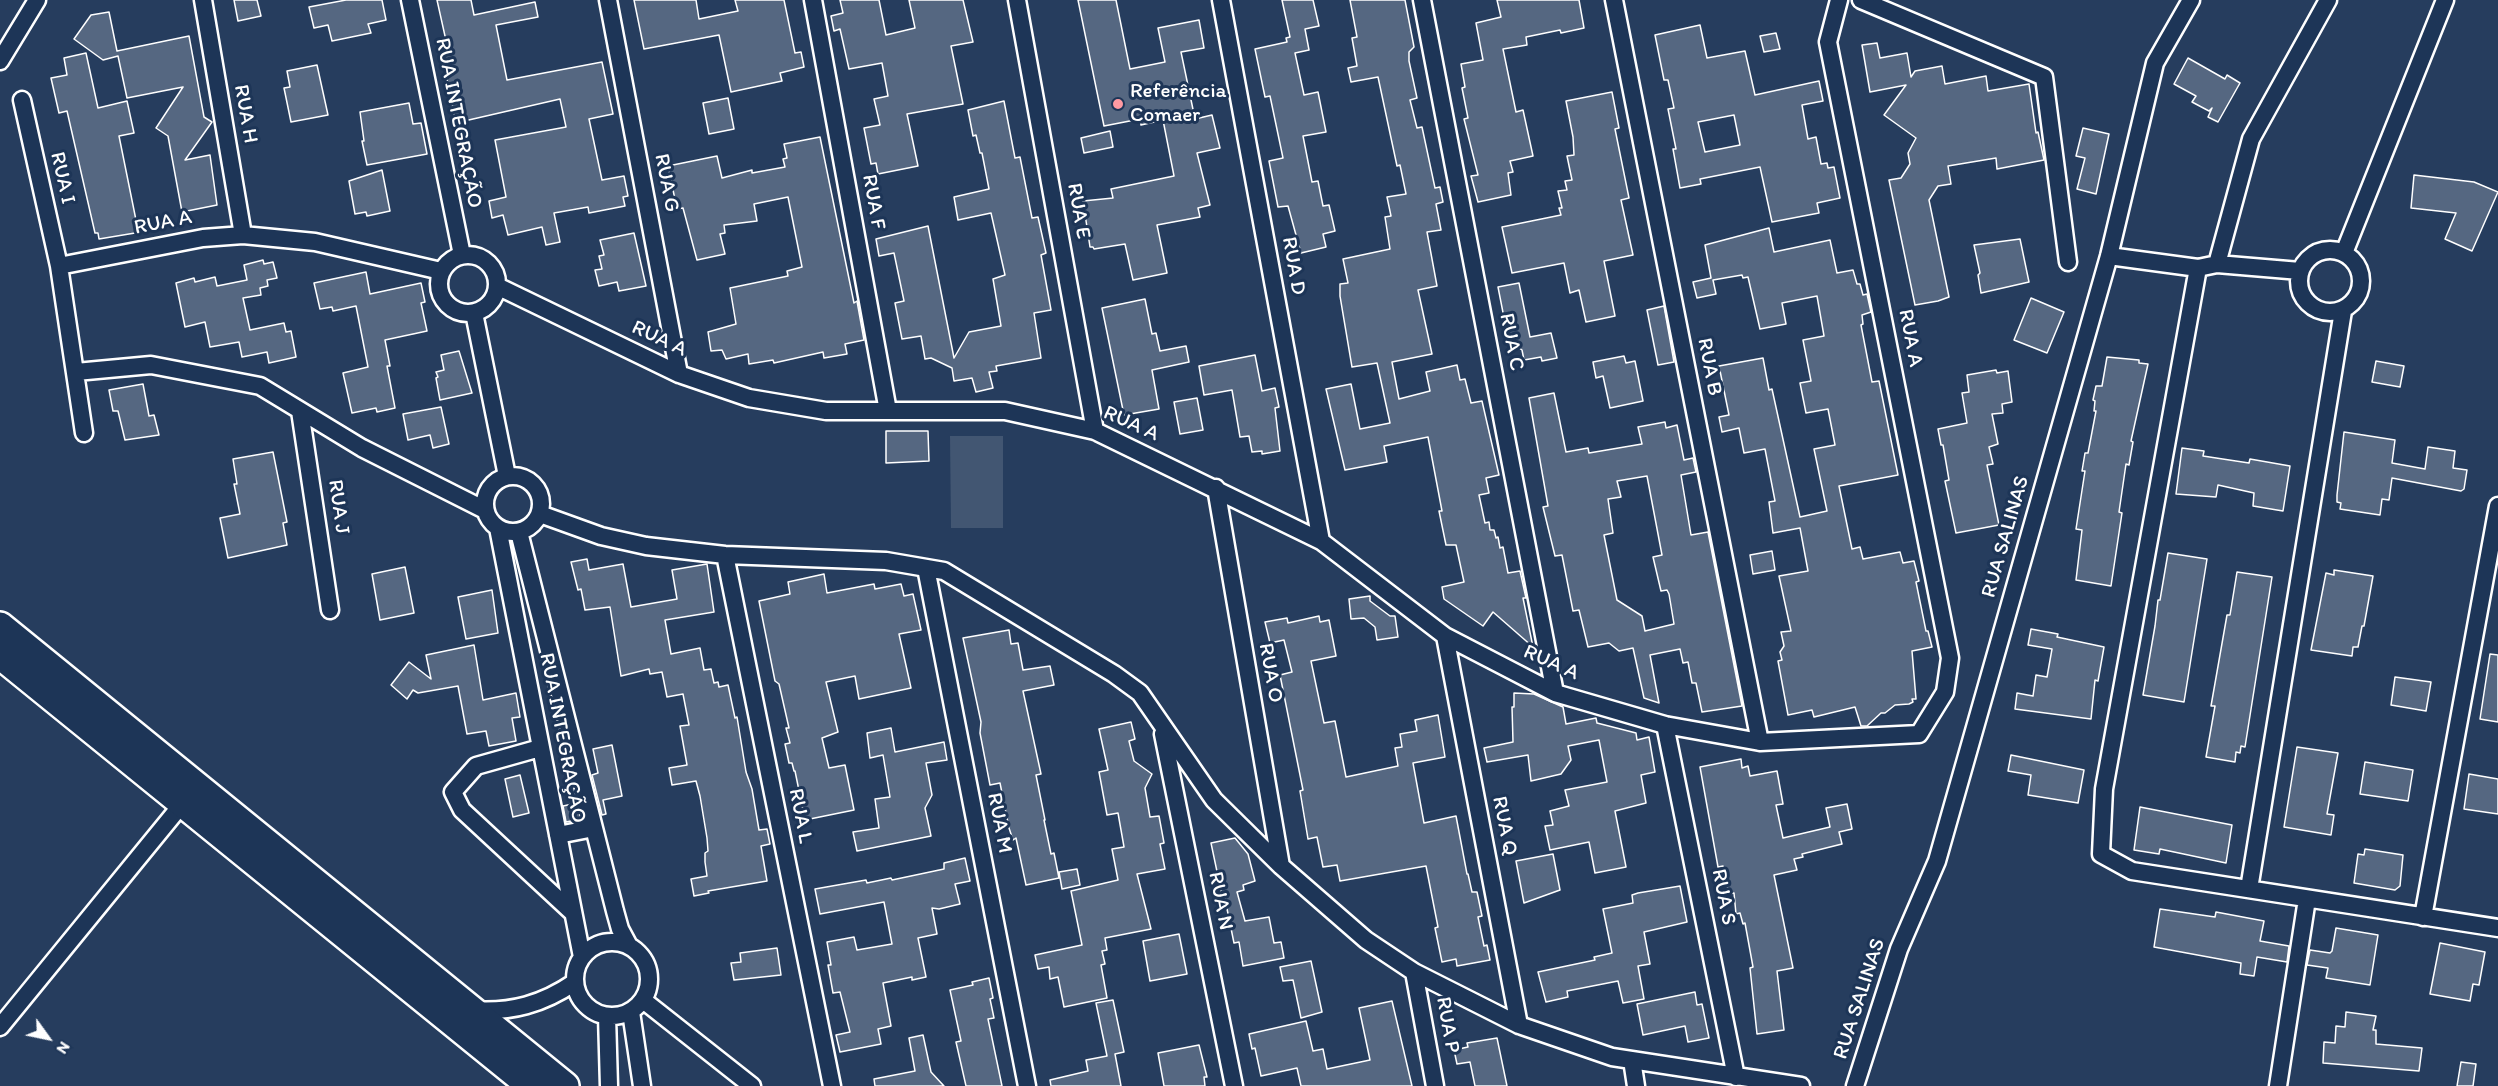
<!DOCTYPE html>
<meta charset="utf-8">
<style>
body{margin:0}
#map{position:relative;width:2498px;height:1086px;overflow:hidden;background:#263d5e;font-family:Itim,sans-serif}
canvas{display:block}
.north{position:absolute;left:18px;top:1008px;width:60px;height:60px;-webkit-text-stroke:4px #1d3557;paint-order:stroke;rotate:123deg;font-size:16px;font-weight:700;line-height:24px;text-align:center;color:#fff}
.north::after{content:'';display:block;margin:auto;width:21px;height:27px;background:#fff;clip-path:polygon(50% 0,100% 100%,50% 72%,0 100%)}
</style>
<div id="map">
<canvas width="2498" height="1086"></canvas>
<div class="north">N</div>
</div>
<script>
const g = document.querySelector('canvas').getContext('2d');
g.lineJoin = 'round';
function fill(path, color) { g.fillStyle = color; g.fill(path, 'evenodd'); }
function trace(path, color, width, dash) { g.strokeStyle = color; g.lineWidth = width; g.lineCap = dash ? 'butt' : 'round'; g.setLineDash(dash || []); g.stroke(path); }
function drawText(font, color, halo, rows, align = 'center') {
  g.font = font + ' Itim,sans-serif'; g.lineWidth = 6; g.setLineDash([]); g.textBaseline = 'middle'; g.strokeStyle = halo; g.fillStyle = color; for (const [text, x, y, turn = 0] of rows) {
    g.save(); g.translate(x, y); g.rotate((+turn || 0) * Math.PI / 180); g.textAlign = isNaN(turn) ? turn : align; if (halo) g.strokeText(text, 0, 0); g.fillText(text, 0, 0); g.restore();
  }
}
fill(new Path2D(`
 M950 436H1003V528H951Z`), '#425672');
const building = new Path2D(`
 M234 0H257L261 16 238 21Z
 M346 0H382L386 20 368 24 371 33 332 41 328 25 314 28 309 7Z
 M437 0H471L474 15 535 2 538 17 496 25 507 80 602 62 613 114 589 119 602 180 624 176 628 196 623 197 625 206 589 213 588 207 554 213 560 242 546 245 542 227 508 235 503 215 492 218 489 201 506 197 495 140 566 127 560 99 460 122 459 118H455L442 56 449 54Z
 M634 0H696L699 19 738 11 735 0H784L795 53 801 52 804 67 780 73 782 81 731 92 719 35 644 49Z
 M840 0H879L886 35 915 28 909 0H963L973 42 951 46 963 104 907 114 918 166 878 174 876 163 871 164 864 128 880 125 874 99 888 96 882 63 849 69 840 29 834 31 831 16 843 13Z
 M1078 0H1116L1130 69 1165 62 1158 28 1199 20 1204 48 1181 52 1195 119 1212 115 1220 148 1197 153 1210 205 1198 208 1200 217 1157 225 1167 273 1133 280 1125 244 1094 249 1093 247H1090L1083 201 1113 198 1111 189 1174 176 1163 120 1141 125 1140 119 1104 126Z
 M1282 0H1313L1319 26 1305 29 1309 50 1295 53 1304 95 1318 92 1326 132 1303 136 1312 182 1318 181 1323 206 1329 205 1335 231 1323 234 1326 247 1301 253 1288 206 1278 207 1269 161 1283 158 1270 96 1265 97 1255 49 1287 42 1286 38 1290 37Z
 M1350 0H1405L1414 47 1409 52V61L1417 98 1410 100 1417 128 1422 127 1435 188 1440 187 1443 202 1436 204 1441 230 1427 232 1437 286 1418 290 1432 354 1392 362 1399 399 1430 391 1426 372 1457 365 1460 380 1465 379 1471 403 1482 401 1499 475 1486 478 1489 493 1479 495 1485 523 1489 522 1490 530H1494L1496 538 1498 537 1500 548 1503 547 1508 573 1520 571 1526 598H1523L1533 647 1493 612 1483 626 1444 599 1442 587 1464 582 1456 545H1446L1439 511H1442L1428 437 1384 446 1387 462 1345 470 1326 389 1351 384 1360 429 1390 423 1377 363 1352 367 1340 296V284L1348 283 1343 259 1390 249 1385 217 1391 216 1387 197 1406 194 1400 165 1397 166 1378 77 1351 82 1348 68 1357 66 1352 38 1357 37Z
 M1497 0H1579L1584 28 1561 33 1560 30 1526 37 1527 45 1503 49 1516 112 1523 110 1533 156 1510 161 1513 172 1508 173 1511 195 1478 202 1471 176 1478 175 1464 119 1468 118 1462 88 1465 87 1461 64 1483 60 1476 23 1501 17Z
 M109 12 117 51 189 36 204 117 212 122 185 160 210 155 217 205 182 212 168 136 156 128 183 87 127 98 118 56 103 60 74 39 91 15Z
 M1700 25 1707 58 1745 51 1755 95 1819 81 1823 101 1802 105 1808 139 1816 137 1821 164 1827 163 1828 168 1834 167 1840 198 1817 203 1819 213 1772 222 1760 167 1700 179 1701 184 1680 188 1673 149H1676L1668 109 1674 108 1668 80H1664L1655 35ZM1734 115 1740 145 1705 152 1698 122Z
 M1776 33 1780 49 1764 52 1760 36Z
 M1877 43 1880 58 1907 53 1911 77 1915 71 1942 66 1945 84 1986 76 1988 91 2029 84 2036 133 2038 132 2044 160 1997 169 1996 158 1948 166 1951 184 1938 186 1929 200 1949 297 1938 301 1915 305 1889 180 1901 178 1910 164 1908 153 1916 138 1884 115 1906 85 1870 92 1862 45Z
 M86 53 98 108 127 101 134 133 119 136 137 225H134L135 233 99 239 98 233H95L67 111 59 113 51 78 67 75 64 58Z
 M2188 58 2225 79 2227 75 2240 83 2218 122 2208 117 2212 108 2209 111 2192 102 2196 96 2174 84Z
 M317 65 328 115 291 122 284 88 290 87 287 71Z
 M1612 92 1619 128 1615 129 1629 198 1621 200 1633 255 1604 261 1615 316 1586 322 1579 290 1570 293 1564 263 1512 273 1502 227 1561 215 1559 208H1562L1558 191 1567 190 1565 181 1572 180 1567 156 1574 155 1573 137 1566 101Z
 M728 98 734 129 709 134 703 103Z
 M1004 101 1015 158 1020 157 1032 218 1038 217 1046 253 1041 255 1051 310 1034 313 1041 358 996 366 997 371 989 372 993 388 976 392 972 378 954 381 952 368 931 358 925 359 921 336 902 339 895 303 904 301 894 253 879 256 876 239 928 226 954 358 969 332 1001 326 993 279 1005 275 991 213 958 220 954 197 989 189 982 153H980L976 135 973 136 968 110Z
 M409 103 413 124 421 123 427 154 367 165 362 141H364L360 112Z
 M2083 128 2109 134 2096 194 2077 189 2085 158 2076 156Z
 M1110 131 1113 147 1084 153 1081 138Z
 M820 137 854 303 857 301 864 340 845 344 847 354 824 358 823 352 774 363 773 360 749 364 748 354 726 359 722 350 711 351 708 332 736 324 730 288 788 276 787 271 802 267 788 197 754 204 757 221 724 225 725 233 720 234 725 254 697 260 683 208 677 209 668 166 717 156 722 178 752 170V173L785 167 783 159 787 158 784 144Z
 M382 170 390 211 367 216 366 212 355 214 349 181Z
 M2414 175 2474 182 2498 192 2472 251 2445 239 2456 213 2411 208Z
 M1769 228 1774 252 1830 240 1837 273 1853 270 1857 284H1860L1863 295 1867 294 1871 312 1862 315 1863 324 1861 325 1872 382 1879 381 1898 475 1839 486 1852 549 1860 547 1863 559 1900 552 1903 563 1914 561 1919 581 1916 582 1926 631H1928L1932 647 1912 651 1916 699H1912L1913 702 1909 704 1895 705 1885 713H1881L1867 726H1861L1855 707 1814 717 1812 710 1788 715 1778 661 1782 660 1780 652 1784 646 1781 632 1791 631 1779 576 1808 571 1800 528 1773 533 1769 502 1775 501 1765 449 1744 453 1739 428 1722 432 1719 417 1729 415 1719 366 1763 358 1769 390 1772 389 1800 517 1827 511 1814 449 1835 445 1828 409 1806 413 1800 383 1811 381 1803 340 1824 336 1817 296 1782 303 1786 324 1760 329 1748 277 1743 278 1742 275 1713 280 1716 294 1697 298 1693 282 1711 278 1705 245Z
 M634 233 646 286 619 291 617 282 599 286 595 270 602 269 599 256 604 255 600 240Z
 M2020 239 2029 282 1981 293 1978 275 1980 273 1974 245Z
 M263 260 264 264 273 262 277 278 267 280 268 286 260 288 261 295 243 298 250 330 284 323 286 332 291 331 296 357 269 363 267 352 242 357 239 342 210 347 205 322 185 327 176 283 194 278 195 282 215 277 217 286 247 280 244 265Z
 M366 272 370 294 421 283 425 302 421 303 427 331 385 340 390 366H387L395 408 377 412 376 408 352 413 343 373 368 367 356 306 333 311 332 307 320 309 314 283Z
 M1519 283 1530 337 1551 333 1557 358 1542 361 1541 357 1524 360 1522 350 1510 342 1512 341 1507 333 1498 287Z
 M2031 298 2064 312 2047 353 2014 340Z
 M1145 299 1152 334 1156 333 1160 351 1186 346 1189 362 1152 370 1159 409 1124 415 1102 308Z
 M1664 306 1674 362 1658 365 1647 310Z
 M459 351 472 393 440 400 436 378 438 377 436 372 444 370 441 355Z
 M1255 355 1262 391 1275 388 1279 407 1275 408 1280 451 1262 454V451L1252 452 1249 436 1240 437 1232 390 1204 395 1199 366Z
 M1624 356 1626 363 1635 361 1643 401 1610 408 1603 376 1596 378 1593 362Z
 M2107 357 2139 360V363L2148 364 2131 441 2133 442 2129 465 2126 464 2119 512 2122 513 2111 586 2076 580 2082 530 2076 529 2085 471H2082L2085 453H2088L2096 411H2094L2095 401 2093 400 2096 386H2102Z
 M2376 361 2404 366 2400 387 2372 382Z
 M1996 370 1997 373 2008 371 2012 402 2002 404 2003 413 1992 414 1998 444 1989 447 1993 464 1987 465 1999 525 1956 533 1945 481 1949 480 1943 445H1941L1938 429 1967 423 1962 393 1969 392 1967 375Z
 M143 384 149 416 154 415 159 435 125 440 118 411H113L109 390Z
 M1554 393 1566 452 1588 448 1589 453 1642 444 1638 427 1665 422 1666 428 1677 425 1684 460 1693 458 1696 472 1681 475 1691 535 1708 532 1742 706 1702 712 1696 683H1692L1688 662 1683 663 1680 649 1650 655 1659 703 1644 698 1633 648 1619 651 1609 643 1588 647 1579 610 1573 611 1562 555 1555 556 1543 507 1548 506 1529 398ZM1647 476 1662 555 1653 557 1661 591 1667 590 1669 594 1674 624 1645 631 1642 616 1617 600 1604 535 1613 533 1608 499 1621 497 1617 481Z
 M1197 398 1203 430 1180 434 1174 402Z
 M441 407 449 444 433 448 430 435 408 440 403 414Z
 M886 431H928L929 461 886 463Z
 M2344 432 2395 440 2392 463 2425 469 2428 447 2455 451 2453 468 2467 470 2464 489 2461 491 2392 478 2389 500 2382 499 2380 515 2340 509 2341 503 2337 502V495Z
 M2182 448 2204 451 2203 456 2249 463 2250 459 2290 466 2283 511 2253 506 2254 493 2218 485 2216 497 2176 494Z
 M273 452 287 522 283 523 287 545 228 558 220 518 240 514 234 484H237L233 459Z
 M1772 551 1775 570 1753 574 1750 555Z
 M2168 553 2207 559 2184 702 2143 695 2155 626 2158 600H2160Z
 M587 559 589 570 623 564 631 607 677 599 672 570 707 564 714 612 665 620 671 654 700 648 704 670 711 669 714 683 718 682 719 687 728 685 735 718 737 717 746 772 752 789 759 830 767 829 770 844 761 846 767 881 708 891 709 893 694 896 691 879 707 876 705 862V853L708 851 707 838 700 796 696 781 672 785 669 768 687 765 680 726 689 725 683 694 667 697 662 672 650 674 649 669 621 676 610 607 585 610 581 589 578 590 571 562Z
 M405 567 414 613 380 620 372 574Z
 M2334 570 2373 576 2364 626H2362L2358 647H2353L2352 656 2311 650 2326 573 2334 575Z
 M2237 572 2272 577 2245 747 2241 746 2240 753 2236 752 2235 762 2206 757 2215 706H2211L2227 615H2230Z
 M824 574 827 593 874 584 875 589 901 584 904 596 913 594 921 630 899 634 911 688 859 699 855 676 826 682 838 732 822 738 829 768 845 765 854 810 805 820 795 771H794L792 763H789L785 744 790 743 786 728H789L779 684 775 681 759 601 790 594 788 582Z
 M492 590 498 633 466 639 458 597Z
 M1370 596V601L1390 616H1395L1398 637 1377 640 1375 627 1364 618 1351 619 1349 599Z
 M1319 616 1320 622 1329 620 1336 656 1311 661 1324 723 1335 721 1346 777 1398 766 1395 748 1402 747 1400 734 1417 731 1415 720 1438 715 1445 757 1413 763 1424 823 1456 816 1467 874H1468L1472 892H1477L1482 916 1478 917 1484 946 1487 945 1490 960 1457 966 1456 959 1442 962 1435 928 1438 927 1426 866 1340 881 1337 865 1323 867 1317 837 1308 839 1300 791 1303 790 1280 675 1292 672 1284 640 1270 643 1265 622 1287 618 1288 623Z
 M2031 629 2058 634 2057 637 2104 647 2098 681 2095 680 2091 719 2015 709 2017 693 2033 696 2036 675 2047 677 2052 649 2028 645Z
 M1009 630 1011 644 1018 643 1023 670 1050 666 1054 685 1023 691 1041 774 1036 775 1045 820H1044L1051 854 1054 853 1059 878 1026 885 1016 838 1013 840 1009 828 1000 783 990 785 980 733 981 722 963 638Z
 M474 645 483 700 516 693 520 717 512 718 516 741 489 746 486 731 467 734 458 686 418 693 413 690 407 699 391 685 409 662 431 679 426 655Z
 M2490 654 2498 655V722L2480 719Z
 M2395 677 2431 682 2426 711 2391 705Z
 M1514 693 1534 694 1563 707 1566 724 1596 718 1597 723 1636 733 1637 740 1649 737 1655 772 1641 775 1646 803 1615 811 1626 867 1595 873 1589 842 1550 850 1545 826 1553 825 1550 811 1569 806 1565 790 1607 782 1599 740 1568 746 1571 760 1561 774 1531 781 1528 755 1487 762 1484 748 1513 742 1512 707H1514Z
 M1131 722 1135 739 1129 741 1134 761 1152 774 1145 788 1150 817 1159 816 1164 843 1160 844 1165 869 1137 874 1151 929 1105 938 1107 950 1102 951 1105 964 1101 965 1107 998 1064 1007 1058 977 1050 979 1049 967 1038 969 1035 955 1082 945 1071 891 1118 880 1112 849 1124 847 1118 813 1107 815 1099 772 1108 770 1099 729Z
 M891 728 895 752 944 742 947 760 926 763 932 795 925 808 931 836 857 851 853 832 879 828 875 799 890 797 883 755 870 758 867 733Z
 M612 745 622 796 603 800 606 814 602 815 592 775 598 773 593 749Z
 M2297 747 2338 753 2327 814 2334 815 2331 835 2284 827Z
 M2011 755 2084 770 2078 803 2028 795 2031 775 2008 771Z
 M1741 759 1742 768 1748 766 1750 776 1777 771 1783 804 1776 805 1783 838 1830 827 1826 808 1847 804 1852 829 1839 832 1842 844 1802 854 1803 857 1794 859 1797 870 1774 875 1793 968 1777 971 1784 1030 1757 1034 1750 968 1753 967 1745 923 1743 924 1740 913 1736 914 1734 893 1729 894 1723 866 1718 867 1700 767Z
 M2365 762 2413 770 2408 801 2360 794Z
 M2469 774 2498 779V814L2464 809Z
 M520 775 529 813 513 817 505 779Z
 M577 803 581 819 566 822 563 806Z
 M2140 807 2232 825 2226 863 2160 849 2159 854 2134 850Z
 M1235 838 1248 854 1255 881 1243 885 1244 890 1237 892 1245 921 1269 917 1274 943 1281 942 1284 958 1243 966 1239 942 1234 943 1225 899 1223 900 1211 843Z
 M2365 849 2403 855 2400 886 2395 890 2354 883 2358 854 2364 855Z
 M1553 854 1560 890 1524 903 1516 861Z
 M965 858 970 881 955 884 960 904 939 909 932 908 937 934 918 938 926 977 912 980V977L883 983 891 1026 878 1029 881 1044 840 1052 836 1035 850 1032 840 992 833 993 828 965H831L827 942 854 937 857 950 892 944 884 902 820 914 815 889 866 880 867 883 891 878 892 880 944 869V863Z
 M1077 869 1080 885 1062 889 1059 872Z
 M1680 886 1687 922 1644 932 1650 964 1638 966 1644 999 1623 1003 1618 981 1567 991 1568 997 1546 1002 1538 972 1595 960 1594 957 1612 953 1603 909 1633 903 1632 895 1638 893Z
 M2160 909 2215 917 2216 912 2264 921 2260 941 2289 946 2287 962 2257 957 2254 976 2240 974 2241 963 2154 947Z
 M2336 928 2378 935 2370 985 2326 978 2328 968 2307 965 2310 950 2330 953 2332 951Z
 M1179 934 1187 974 1150 981 1143 941Z
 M2440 943 2485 952 2479 985 2473 984 2470 1001 2430 994Z
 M777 948 781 975 734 980 731 963 741 962 740 953Z
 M1311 961 1322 1012 1301 1018 1293 980 1283 981 1280 967Z
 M989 978 993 998 990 999 994 1018 988 1019 1002 1086H966L956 1042 961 1041 950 990 973 985 972 982Z
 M1695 992 1697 1005 1702 1004 1709 1038 1688 1042 1685 1026 1643 1035 1637 1004Z
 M1113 1000 1124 1052 1115 1054 1121 1086H1051L1050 1080 1088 1071 1086 1060 1107 1056 1096 1003Z
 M1392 1001 1412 1086H1301L1297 1068 1261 1076 1255 1048 1252 1049 1249 1034 1306 1021 1313 1051 1323 1049 1327 1069 1370 1060 1359 1008Z
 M2346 1012 2376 1016 2373 1030H2376V1044L2422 1048 2419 1071 2323 1063 2324 1042 2335 1043 2336 1026 2345 1027Z
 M923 1035 931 1072 944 1086H875L874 1079 915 1071 909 1038Z
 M1497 1038 1507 1086H1475L1470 1062 1457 1064 1454 1050 1468 1047 1467 1043Z
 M1199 1045 1207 1077H1204L1205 1086H1164L1158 1053Z
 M2461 1062 2476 1064 2473 1086H2457Z`);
fill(building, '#556781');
trace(building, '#fff', 1.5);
const street = new Path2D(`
 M203 0 243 235
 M410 0 462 255
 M608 0 679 374
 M813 0 888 411
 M1017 0 1095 431
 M1221 0 1321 541
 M1422 0 1555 693
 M1614 0 1760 742
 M1861 0 2044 77 2068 262
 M0 61 37 0
 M22 100 59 266 84 433
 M2299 281a31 31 0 1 1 62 0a31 31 0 1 1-62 0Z
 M2344 253 2445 0
 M439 284a29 29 0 1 1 58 0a29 29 0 1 1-58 0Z
 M2109 256 2198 268 2217 264 2300 271
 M2217 264 2251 139 2328 0
 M59 266 203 238 243 235 315 242 441 271
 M2198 268 2104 789 2101 854 2132 871 2498 928
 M497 286 679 374 749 398 826 411H1005L1095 431 1321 541 1445 636 1555 693 1665 725 1760 742 1919 734 1945 692 1950 658 1828 42 1839 0
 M474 313 507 476
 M76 372 151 365 260 386 362 448 485 510
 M300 411 330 610
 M485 504a28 28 0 1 1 56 0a28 28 0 1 1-56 0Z
 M1216 488 1281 866
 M540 514 601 536 646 546 725 555 886 561 944 571 1114 674 1140 693 1214 800 1281 866 1366 940 1414 972 1519 1025 1612 1057 1801 1086
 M498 528 582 957
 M519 532 615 911 620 929 628 944
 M725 555 832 1086
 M926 568 1027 1086
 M1445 636 1519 1025
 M1665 725 1736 1077
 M1163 734 1234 1086
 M540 748 476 766 453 792 462 810 573 913
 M558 835 594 828
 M2249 889 2343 311
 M2423 917 2498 506
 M575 979a37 37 0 1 1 74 0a37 37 0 1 1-74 0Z
 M1414 972 1435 1086
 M643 1000 752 1086
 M472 1010C511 1013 543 1004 575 982
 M631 1012 642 1086
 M607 1016 609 1086
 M0 1027 183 803
 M1632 1060 1636 1086
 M1855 1086 1899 949 1937 861 2109 256 2155 63 2191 0
 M2278 1086 2307 899`);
const primary = new Path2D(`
 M0 626 565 1086
 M0 655 531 1086`);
trace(street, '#fff', 21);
trace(primary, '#fff', 32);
trace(street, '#1d3557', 16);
trace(primary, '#1d3557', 27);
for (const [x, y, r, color] of [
 [1118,104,6,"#ff9aa2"]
]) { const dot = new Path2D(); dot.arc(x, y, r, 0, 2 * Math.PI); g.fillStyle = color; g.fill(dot); trace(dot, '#1d3557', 2); }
drawText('21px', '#fff', '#1d3557', [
 ["Referência",1130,92],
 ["Comaer",1130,116]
], 'left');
drawText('21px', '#fff', '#1d3557', [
 ["RUA H",245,114,80],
 ["RUA INTEGRAÇÃO",458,123,79],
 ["RUA I",62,178,77],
 ["RUA G",666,183,79],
 ["RUA F",873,202,80],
 ["RUA E",1078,211,80],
 ["RUA A",163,223,-11],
 ["RUA D",1293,266,80],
 ["RUA A",1910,338,79],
 ["RUA A",659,339,25],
 ["RUA C",1511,342,79],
 ["RUA B",1709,367,79],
 ["RUA A",1131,424,24],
 ["RUA J",338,507,82],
 ["RUA SALINAS",2006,537,-74],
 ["RUA A",1551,663,24],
 ["RUA O",1270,673,80],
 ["RUA INTEGRAÇÃO",562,738,79],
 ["RUA L",800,816,79],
 ["RUA M",999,823,79],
 ["RUA Q",1504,826,79],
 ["RUA S",1723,897,79],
 ["RUA N",1220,901,79],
 ["RUA SALINAS",1860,999,-72],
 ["RUA P",1447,1025,80]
]);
</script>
